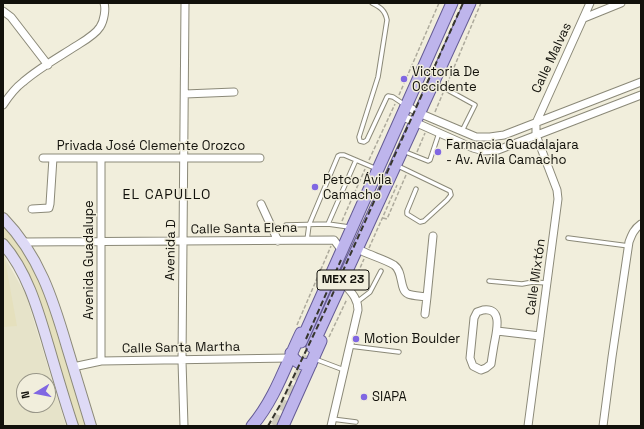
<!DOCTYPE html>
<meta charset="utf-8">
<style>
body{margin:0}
#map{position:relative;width:644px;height:429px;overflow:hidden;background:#f1eedc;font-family:"Space Grotesk",sans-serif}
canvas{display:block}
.frame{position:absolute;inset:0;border:4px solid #12110b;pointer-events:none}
.north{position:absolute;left:16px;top:373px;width:40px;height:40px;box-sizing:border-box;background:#f1eedc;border:1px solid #989688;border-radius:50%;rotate:260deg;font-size:11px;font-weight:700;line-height:16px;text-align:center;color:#12110b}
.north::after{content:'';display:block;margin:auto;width:14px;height:18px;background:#8067e2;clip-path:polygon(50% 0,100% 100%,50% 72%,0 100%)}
</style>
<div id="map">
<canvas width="644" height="429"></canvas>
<div class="frame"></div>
<div class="north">N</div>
</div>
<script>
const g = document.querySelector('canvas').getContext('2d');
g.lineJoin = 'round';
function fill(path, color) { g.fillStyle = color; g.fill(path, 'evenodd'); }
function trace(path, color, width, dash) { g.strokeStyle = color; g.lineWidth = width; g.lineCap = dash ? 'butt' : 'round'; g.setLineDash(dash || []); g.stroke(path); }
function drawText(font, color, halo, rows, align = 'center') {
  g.font = font + ' "Space Grotesk",sans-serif'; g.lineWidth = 3; g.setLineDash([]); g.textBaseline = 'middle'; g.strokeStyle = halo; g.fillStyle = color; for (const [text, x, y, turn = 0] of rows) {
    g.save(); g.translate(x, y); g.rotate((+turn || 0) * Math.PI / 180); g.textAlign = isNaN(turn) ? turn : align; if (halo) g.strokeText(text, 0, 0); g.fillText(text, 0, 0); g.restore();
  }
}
fill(new Path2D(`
 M3 254 26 295 66 426H3ZM24 381H48V405H24Z`), '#e6e3c9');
fill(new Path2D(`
 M3 221 40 273 89 426H76L44 321 3 240Z
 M3 254H4L17 326 3 327Z`), '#e5e0bd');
trace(new Path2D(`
 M276 426 312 347`), '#d0cdbd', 11, [11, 5.5]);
const lane = new Path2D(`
 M372 3C380 7 385 10 387 20L378 77 359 137 360 141 364 142 367 140 387 97 388 96 393 97 405 105
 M435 83 475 105 462 131
 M403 151 428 161 430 160 439 133
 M396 165 450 191 451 195 447 200 424 221 420 222 407 214V211L416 189
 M328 224 356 160
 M286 225 328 224 349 227
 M568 238 629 246
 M307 240 309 225 338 156 340 155H344L377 169
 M489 281 522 284 533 282 547 283
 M357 302 370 292 381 271
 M350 346 399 352
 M315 359 344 370
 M332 419 356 422`);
const street = new Path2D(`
 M3 11 11 17 48 65
 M584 18 621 3
 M185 94 234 92
 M3 105C9 96 15 88 23 82 39 68 59 57 76 46 84 41 95 35 100 27 104 21 106 9 104 3
 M405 105 419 113 476 137H490L504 135 641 82
 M401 116 473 148 484 151 498 150 641 95
 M43 158H260
 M101 158V361
 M261 204 278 241
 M32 209 49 208 50 204 53 158
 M24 242 334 240 340 248
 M362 251C372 256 384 259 394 265 404 272 399 290 408 294 413 296 421 296 427 297L433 236
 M483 310C504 307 496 333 494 345 493 351 492 357 491 364L486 368 481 370 473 366 470 358 474 318 477 312Z
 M425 314 427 297
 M497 331 540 336
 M73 367 101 361 290 358
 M184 426 182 361 185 3
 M331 426 358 310C358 299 352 293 345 285
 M528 426 558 199 557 190 536 135V123L590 3
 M603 426 612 357 629 242C632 234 634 229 641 224`);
const secondary = new Path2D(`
 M3 218C39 255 53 299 67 347 75 373 83 400 91 426
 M3 244C27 271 38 310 48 344 56 371 64 399 73 426`);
const primary = new Path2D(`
 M301 342 452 3
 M312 347 470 3
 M291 353C294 362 302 366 311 364
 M252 426C275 399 286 364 301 333
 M283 426 321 341`);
trace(lane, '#8b8978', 5.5);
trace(street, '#8b8978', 9);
trace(secondary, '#8b8978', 12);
trace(primary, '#655c95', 13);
trace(new Path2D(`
 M447 84 481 3
 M399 95 439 3
 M435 112 443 93
 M417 152 425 133
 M369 160 395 104
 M383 218 387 219 406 175
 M342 221 365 169
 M369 248 397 185
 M353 284 364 259
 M297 325 331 246
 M329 337 347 299`), '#adaa9c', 1.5, [4, 2]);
trace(lane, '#fff', 3.5);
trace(street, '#fff', 7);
trace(secondary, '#dedaf6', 10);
trace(primary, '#beb5ec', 11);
trace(new Path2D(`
 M306 339 341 260
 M268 426 280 405 325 311 463 3`), '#37362e', 2, [6, 3]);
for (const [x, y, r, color] of [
 [404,79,4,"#8067e2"],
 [438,152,4,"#8067e2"],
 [315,187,4,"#8067e2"],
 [356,339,4,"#8067e2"],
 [364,397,4,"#8067e2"]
]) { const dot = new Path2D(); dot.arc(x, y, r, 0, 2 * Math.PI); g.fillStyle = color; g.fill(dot); trace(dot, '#f1eedc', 1.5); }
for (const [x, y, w] of [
 [343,280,52]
]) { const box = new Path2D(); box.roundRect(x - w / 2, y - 10, w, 20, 3); g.fillStyle = '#f1eedc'; g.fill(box); trace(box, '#12110b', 1); }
drawText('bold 12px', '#12110b', null, [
 ["MEX 23",343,280]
]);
drawText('13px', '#12110b', '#f1eedc', [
 ["Calle Malvas",552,58,-65],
 ["Privada José Clemente Orozco",151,146],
 ["Calle Santa Elena",244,229,-1],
 ["Avenida D",171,250,-89],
 ["Avenida Guadalupe",89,260,-90],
 ["Calle Mixtón",536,277,-82],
 ["Calle Santa Martha",181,348,-1]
]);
drawText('13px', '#12110b', '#f1eedc', [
 ["Victoria De",412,72],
 ["Occidente",412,87],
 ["Farmacia Guadalajara",446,145],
 ["- Av. Ávila Camacho",446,160],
 ["Petco Ávila",323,180],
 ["Camacho",323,195],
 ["Motion Boulder",364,339],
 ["SIAPA",372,397]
], 'left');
g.letterSpacing = '1px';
drawText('14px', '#12110b', '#f1eedc', [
 ["EL CAPULLO",167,195]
]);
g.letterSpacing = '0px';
</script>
